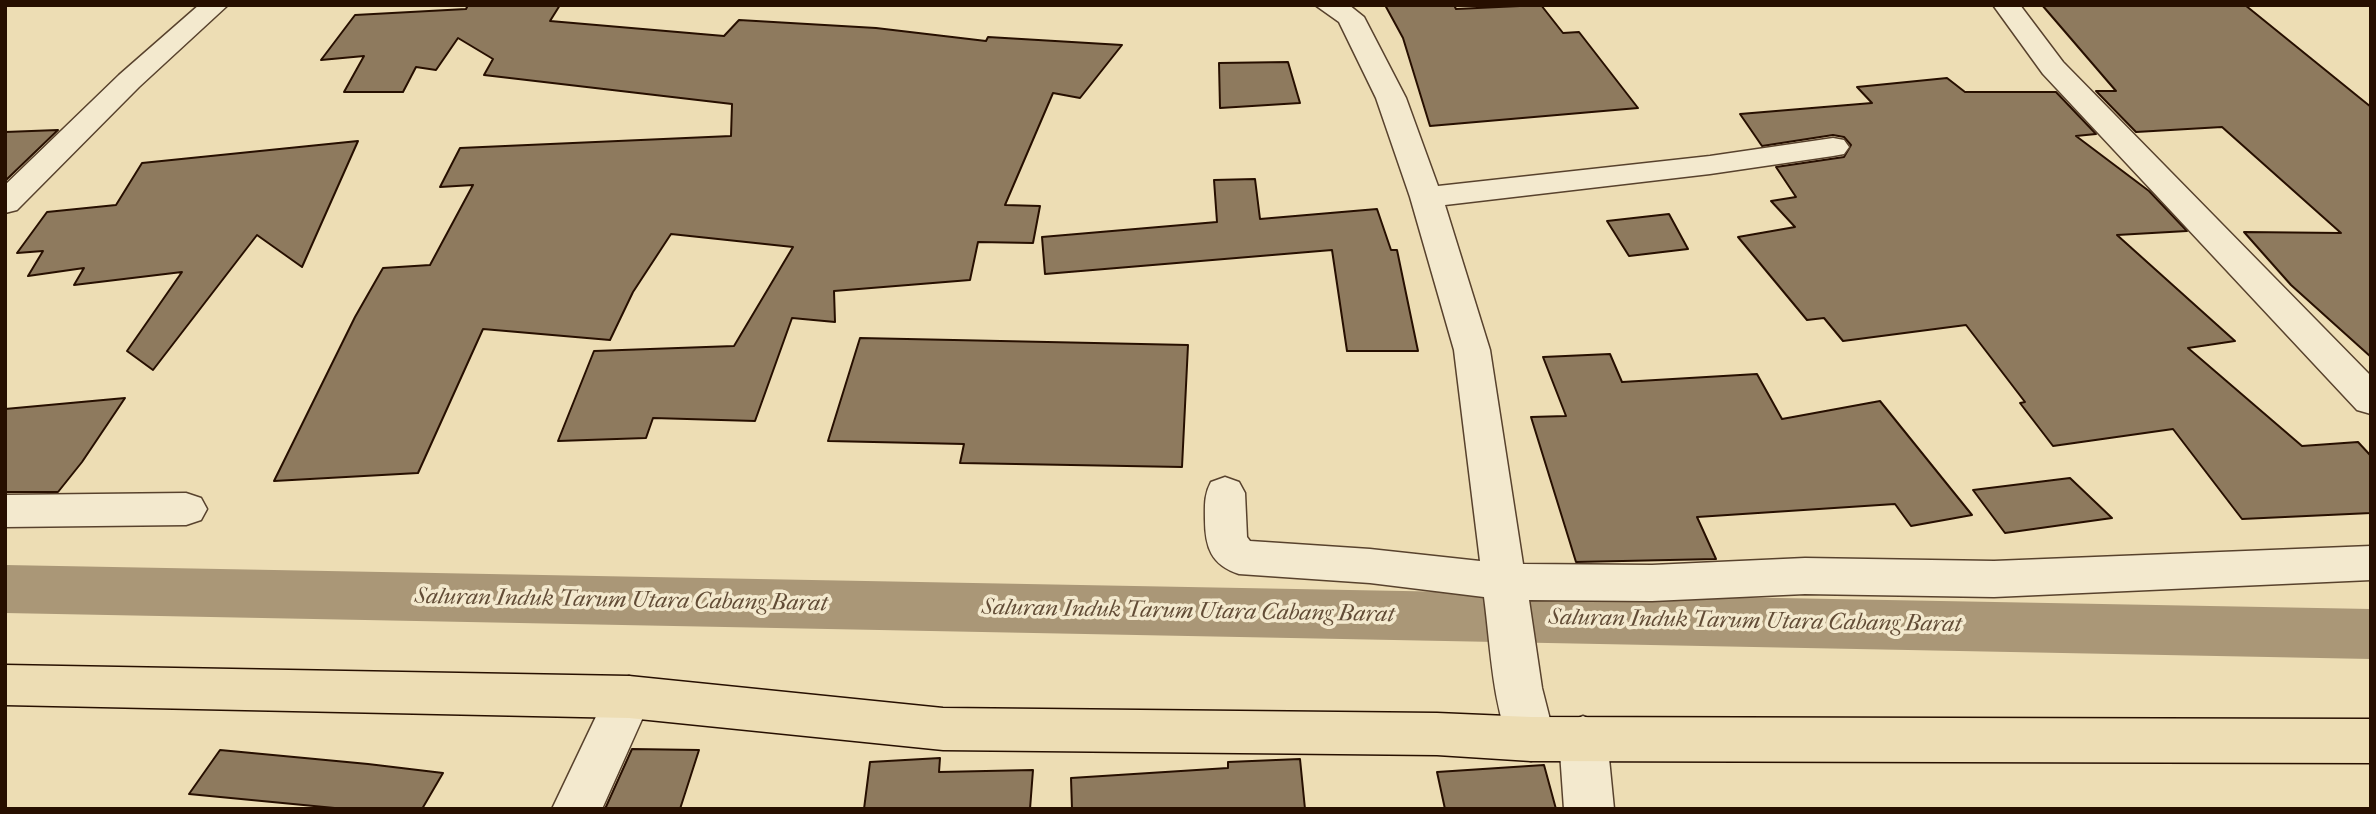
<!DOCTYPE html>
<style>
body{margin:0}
#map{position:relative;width:2376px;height:814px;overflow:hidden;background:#edddb4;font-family:"IM FELL French Canon",serif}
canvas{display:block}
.frame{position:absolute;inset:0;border:7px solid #270f00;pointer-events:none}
</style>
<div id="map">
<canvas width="2376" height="814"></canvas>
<div class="frame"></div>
</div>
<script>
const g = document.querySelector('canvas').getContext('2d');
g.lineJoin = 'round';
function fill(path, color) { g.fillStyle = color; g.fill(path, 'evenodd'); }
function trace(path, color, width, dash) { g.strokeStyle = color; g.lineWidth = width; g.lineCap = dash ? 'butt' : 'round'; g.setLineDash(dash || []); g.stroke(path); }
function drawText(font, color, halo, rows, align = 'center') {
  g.font = font + ' "IM FELL French Canon",serif'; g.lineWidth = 7; g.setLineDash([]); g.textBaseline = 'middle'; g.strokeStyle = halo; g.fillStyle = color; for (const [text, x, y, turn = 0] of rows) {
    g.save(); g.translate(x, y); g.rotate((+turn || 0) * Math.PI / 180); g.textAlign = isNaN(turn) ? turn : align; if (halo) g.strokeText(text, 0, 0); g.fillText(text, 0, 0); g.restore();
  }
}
fill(new Path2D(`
 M5 565 2371 609V659L5 613Z`), '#aa9777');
const building = new Path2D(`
 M468 5H560L550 21 724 36 739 20 876 28 986 41 988 37 1122 45 1080 98 1053 93 1005 205 1040 206 1033 243 978 242 970 280 834 291 835 322 792 318 755 421 653 418 646 438 558 441 594 351 734 346 793 247 671 234 633 292 610 340 483 329 418 473 274 481 355 317 383 268 430 265 473 185 440 187 460 148 731 136 732 104 484 75 493 59 458 38 436 70 416 67 403 92H344L364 56 321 60 355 15 466 9Z
 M1385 5H1454L1456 9 1541 5 1563 33 1579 32 1638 108 1430 126 1403 38Z
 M2042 5H2245L2371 107V357L2291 285 2244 232 2341 233 2222 127 2136 132 2096 91H2116Z
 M1288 62 1300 103 1220 108 1219 63Z
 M1947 78 1965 92H2056L2096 134 2076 136 2149 191 2187 231 2117 235 2235 341 2188 348 2302 446 2358 442 2371 456V513L2242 519 2173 429 2053 446 2020 403 2025 402 1966 325 1843 341 1824 318 1807 320 1738 237 1795 227 1771 201 1796 197 1776 167 1844 157 1851 145 1844 137 1833 135 1762 146 1740 114 1872 103 1857 87Z
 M58 130 5 181V132Z
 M358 141 302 267 257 235 153 370 127 351 182 272 74 285 84 268 28 276 43 251 17 253 47 212 116 205 142 163Z
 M1255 179 1260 219 1377 209 1391 250H1397L1418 351H1347L1332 250 1045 274 1042 237 1217 222 1214 180Z
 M1669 214 1688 249 1629 256 1607 221Z
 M860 338 1188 345 1182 467 960 463 964 444 828 441Z
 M1610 354 1622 382 1757 374 1782 419 1880 401 1972 515 1911 526 1895 504 1697 517 1716 559 1576 562 1531 417 1566 416 1543 357Z
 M125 398 82 462 58 492H5V409Z
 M2070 478 2112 518 2005 533 1973 490Z
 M632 749 699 750 680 809H605Z
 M220 750 368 764 443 773 422 809H345L189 794Z
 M940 758 939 772 1033 770 1030 809H864L870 762Z
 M1300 759 1305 809H1072L1071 778 1228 768V762Z
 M1544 765 1556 809H1445L1437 772Z`);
fill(building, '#8e7a5e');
trace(building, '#270f00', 2);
const minor = new Path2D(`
 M199 5H228L139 87 17 210 5 213V185L119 75Z
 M1315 5H1349L1364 17 1406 98 1438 186 1710 156 1833 138 1844 140 1849 147 1844 154 1833 156 1710 174 1445 205 1490 350 1523 564 1652 565 1805 558 1994 561 2371 546V580L1994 597 1805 594 1652 601 1529 600 1542 688 1555 739 1548 754 1531 761 1514 754C1492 707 1491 649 1484 597L1370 583 1239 574C1211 565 1205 547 1205 519 1205 505 1204 495 1211 482L1225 477 1239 482 1245 493 1247 537 1250 541 1370 549 1480 561 1454 350 1410 197 1376 98 1339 22Z
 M1993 5H2020L2063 62 2371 376V414L2357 410 2043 74Z
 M186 493 201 498 207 509 201 520 186 525 5 527V495Z
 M629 676 646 683 652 697 602 809H552L612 683Z
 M1583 716 1600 723 1607 738 1614 809H1564L1559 738 1566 723Z`);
const major = new Path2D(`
 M5 665 629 676 943 708 1437 713 1531 717 2371 719V763L1531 761 1437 755 943 750 629 718 5 705Z`);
trace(minor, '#58422d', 3);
trace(major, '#270f00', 3);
fill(minor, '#f3e9ce');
fill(major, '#edddb4');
drawText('italic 23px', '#624c36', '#f3e9ce', [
 ["Saluran Induk Tarum Utara Cabang Barat",621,601,1],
 ["Saluran Induk Tarum Utara Cabang Barat",1188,612,1],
 ["Saluran Induk Tarum Utara Cabang Barat",1755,622,1]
]);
</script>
